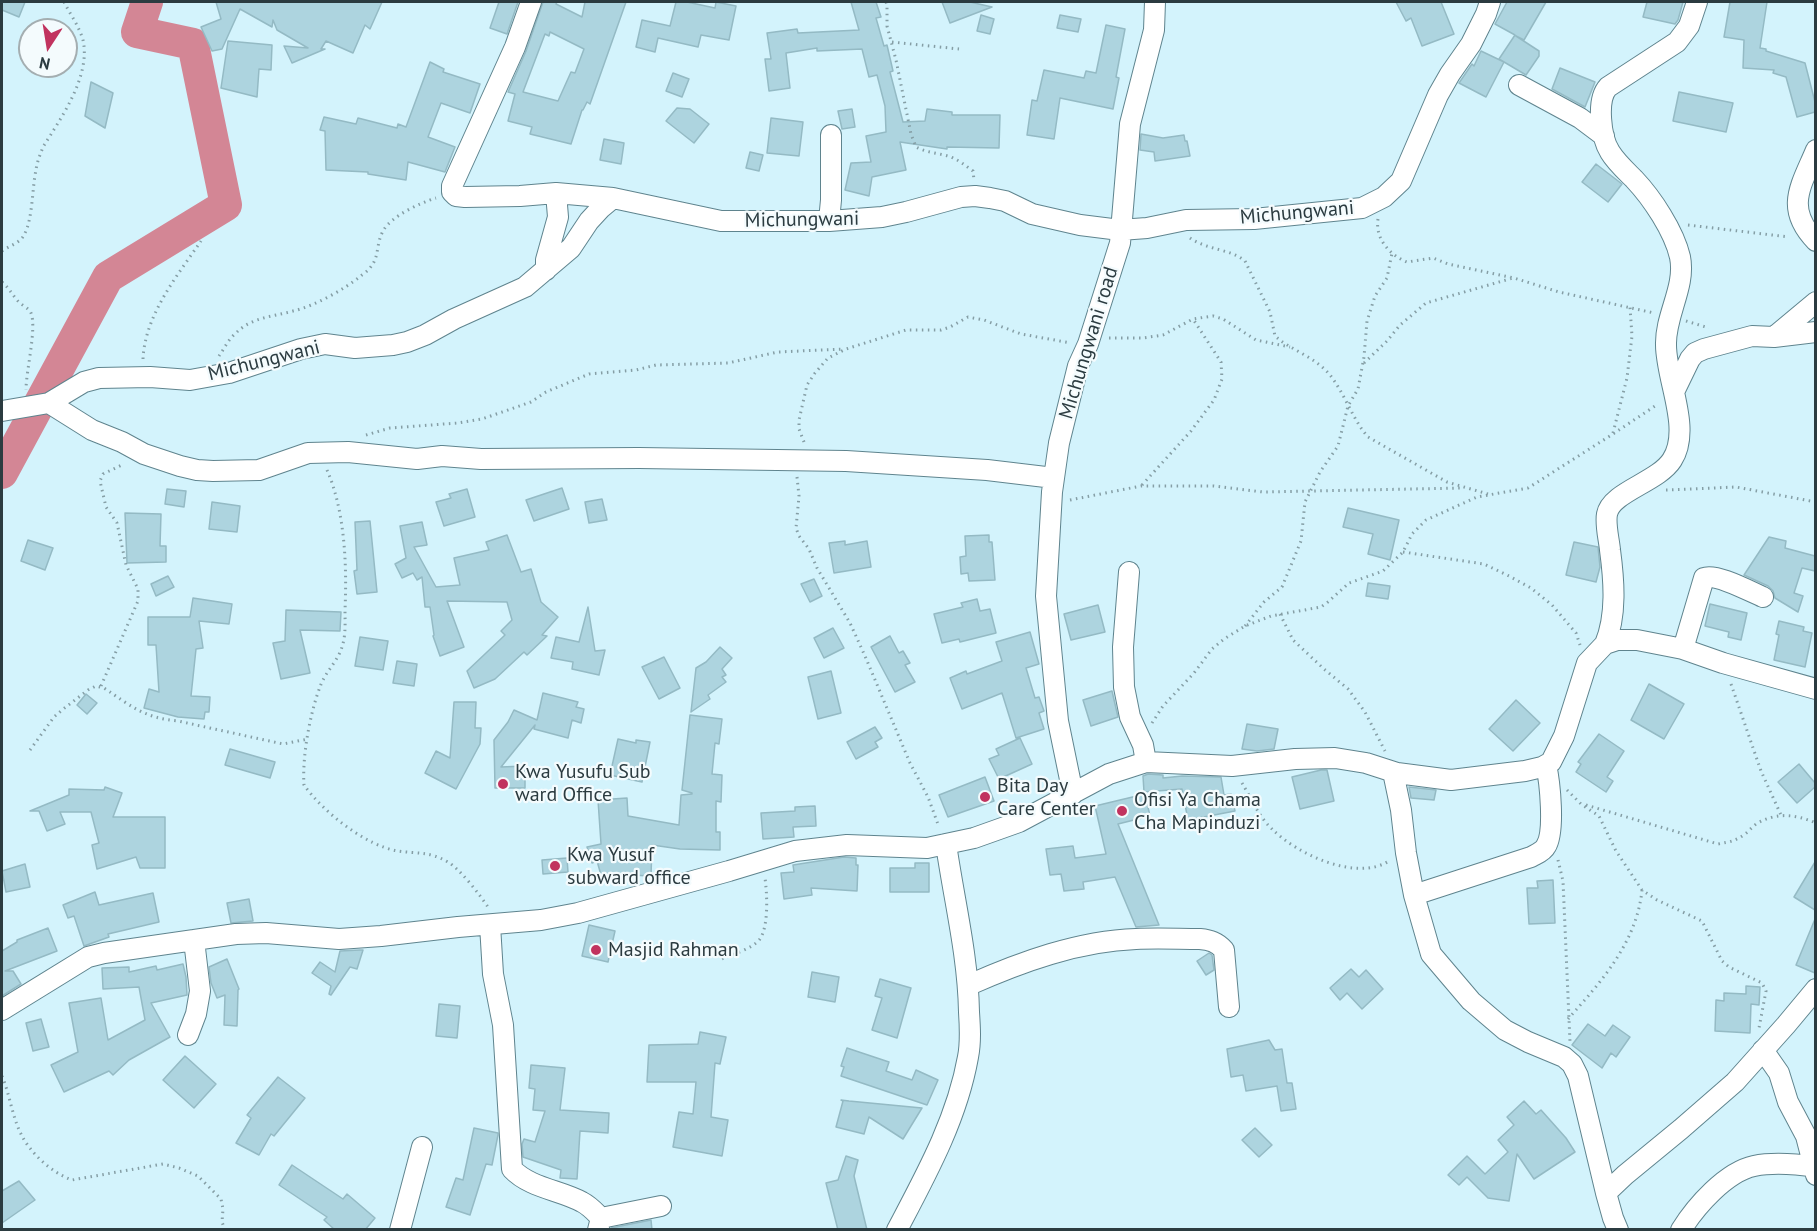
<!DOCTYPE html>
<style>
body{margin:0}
#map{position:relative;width:1817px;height:1231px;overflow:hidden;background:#d3f3fc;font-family:"PT Sans",sans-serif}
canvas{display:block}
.frame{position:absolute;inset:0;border:3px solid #2b3b40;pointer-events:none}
.north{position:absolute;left:18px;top:18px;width:60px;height:60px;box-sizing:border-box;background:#f4fbfd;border:2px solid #a4aeb1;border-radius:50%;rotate:192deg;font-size:16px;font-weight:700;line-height:24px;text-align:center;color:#2b3b40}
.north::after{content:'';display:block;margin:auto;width:21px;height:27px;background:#c1335f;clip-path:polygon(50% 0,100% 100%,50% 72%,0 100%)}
</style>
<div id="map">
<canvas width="1817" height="1231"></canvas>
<div class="frame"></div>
<div class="north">N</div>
</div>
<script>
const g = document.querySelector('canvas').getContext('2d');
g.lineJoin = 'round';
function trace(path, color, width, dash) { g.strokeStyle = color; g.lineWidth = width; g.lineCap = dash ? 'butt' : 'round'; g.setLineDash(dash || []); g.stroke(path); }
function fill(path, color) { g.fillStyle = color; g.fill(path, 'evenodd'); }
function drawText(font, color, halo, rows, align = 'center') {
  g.font = font + ' "PT Sans",sans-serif'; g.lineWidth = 4.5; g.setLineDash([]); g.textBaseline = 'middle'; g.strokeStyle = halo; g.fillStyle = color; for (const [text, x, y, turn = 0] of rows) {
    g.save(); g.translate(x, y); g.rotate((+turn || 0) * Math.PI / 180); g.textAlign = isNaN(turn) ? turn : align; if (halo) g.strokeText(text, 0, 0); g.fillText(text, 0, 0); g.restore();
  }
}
trace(new Path2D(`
 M2 473 108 277 226 205 193 44 137 32 147 2`), '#d38695', 32);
const building = new Path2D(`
 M2 2H25L19 17 2 10Z
 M216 2H382L370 29 365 25 353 53 326 41 321 49H325L292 63 284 46 308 48 277 30 273 20 272 27 240 9 222 49 212 51 201 27 221 19Z
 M499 2H518L507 34 490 28Z
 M543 2H557L556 4 582 17 585 2H626L590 104 587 102 583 110H582L571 144 530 134 532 127 508 121 515 94 508 92 526 51ZM550 32 584 49 575 73 571 72 558 101 523 92 545 34 549 36Z
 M676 2H687L715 8 716 2 736 6 729 40 701 35 698 47 658 38 655 52 636 47 642 20 670 26Z
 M851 2H876L881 17 876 18 884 46 887 45 893 71 890 72 903 122 925 121 927 109 952 112V115H1000L999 148 947 147V149L900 142 906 170 872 177 869 196 845 190 851 163 871 162 866 136 886 132 885 106 877 75 869 77 862 49 817 51V48L786 53 790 88 769 91 765 59H771L767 33 797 29 798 33 859 30Z
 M942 2H970L992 7 950 23Z
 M1396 2H1441L1454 34 1422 46 1411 18 1406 21Z
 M1507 2H1546L1524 40 1516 36 1539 51V56L1526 75 1499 59 1515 35 1495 24Z
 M1647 2H1683L1678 20 1675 24 1643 17Z
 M1730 2H1767L1760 48 1766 49V51L1805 63 1815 102V112L1797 117 1786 77 1773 73 1774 70 1743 68 1744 40 1724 37Z
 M981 15 994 19 990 34 977 31Z
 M1060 15 1081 19 1078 32 1057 28Z
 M1106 25 1125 29 1116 77 1119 78 1113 109 1060 98 1054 139 1027 135 1032 100 1037 101 1044 70 1084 78 1086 71 1096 73Z
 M228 41 272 45 271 70 259 69 257 97 221 88Z
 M1481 51 1504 62 1486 97 1459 83 1472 64 1474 66Z
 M430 62 444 69 443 72 480 84 470 113 441 103 428 137 455 147 445 172 408 162 406 180 368 174V172L326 170 325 131 320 130 324 117 356 124 358 118 397 128 398 124 406 127Z
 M1560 68 1595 82 1585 107 1552 89Z
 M673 73 689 79 682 97 666 91Z
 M91 82 113 93 105 128 85 116Z
 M1679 92 1733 103 1726 132 1673 121Z
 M677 108 690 109 709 124 694 143 666 121Z
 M852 109 855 127 842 129 838 111Z
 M771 118 803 122 799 156 767 153Z
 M1141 134 1163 138 1184 135 1185 141H1187L1190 156 1155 161 1154 152 1140 150Z
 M604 139 624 143 621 164 600 160Z
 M750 152 763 155 759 171 746 168Z
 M1596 164 1622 184 1608 202 1582 182Z
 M562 488 569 509 534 521 526 500Z
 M167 489 186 491 184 507 165 504Z
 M467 489 475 517 444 526 436 502 451 498 449 494Z
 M602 499 607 520 589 523 585 502Z
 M212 502 240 506 237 532 209 529Z
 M1348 508 1399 520 1390 560 1368 554 1373 534 1343 527Z
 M125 513 161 514 160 546H166V562L127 563Z
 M370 521 377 592 357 594 354 571 357 570 355 522Z
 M422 522 427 545 414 547 436 587 460 585 454 558 489 550 486 542 507 535 521 572 531 569 541 602 558 617 542 635 547 636 527 655 524 652 495 679 474 688 467 671 505 635 501 631 512 620 507 602 447 601 464 647 440 656 433 636 434 635 430 607H425L422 577 417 580 413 573 402 578 395 564 406 558 400 526Z
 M989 535V542H992L995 580 969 581 968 573 961 574 960 557 966 556 965 536Z
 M1769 537 1786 541 1785 548 1815 556V571L1802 568 1794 593 1803 596 1798 612 1775 598 1773 591 1768 586 1744 575Z
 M28 540 53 548 45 570 21 561Z
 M845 541V545L867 541 871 567 834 573 829 543Z
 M1574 542 1598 547 1600 567 1596 582 1566 575Z
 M168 576 174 587 156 596 151 584Z
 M814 579 822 596 810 602 801 584Z
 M1368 583 1390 586 1388 599 1366 596Z
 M193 598 232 604 229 624 199 621 203 648 196 649 191 696 210 697 209 712H205L204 719 178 717 144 708 149 689 159 692 156 645H148V617H190Z
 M977 599 980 611 990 609 996 633 960 642 959 639 942 643 934 614 963 607 961 603Z
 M1710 604 1747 613 1741 640 1728 637 1729 632 1705 626Z
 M1098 605 1105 632 1071 640 1064 614Z
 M588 607 595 651 605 650 599 675 572 669 573 662 551 658 556 637 579 642Z
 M286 610 341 612 340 631 300 630 310 673 281 679 273 643 285 641Z
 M1779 621 1804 627 1803 631 1812 633 1805 667 1774 660 1779 635 1776 634Z
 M833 628 844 648 824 658 814 638Z
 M1030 632 1039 664 1026 668 1035 698 1039 697 1044 711 1039 713 1044 729 1016 738 1002 693 962 709 950 678 966 671 967 674 1002 661 996 642Z
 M890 636 899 653 903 651 910 663 905 665 915 682 895 692 871 647Z
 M360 637 388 641 383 670 355 666Z
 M720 647 732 658 722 669 726 675 722 677 726 682 708 695 710 699 691 712 696 668 706 662Z
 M664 657 680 688 659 699 642 667Z
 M397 661 417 664 414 686 393 683Z
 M831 671 841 713 818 719 808 677Z
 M1649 684 1684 704 1664 739 1631 720Z
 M1112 691 1118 717 1091 726 1083 700Z
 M543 693 578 702 576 707 584 709 581 723 572 720 568 738 534 729 535 725 501 767 525 766V788H495L494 740 508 722 514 710 537 720Z
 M86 694 97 703 87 714 77 705Z
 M1516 700 1540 723 1513 751 1489 729Z
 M454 702H476L475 728H481L480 744 456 789 425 773 436 751 450 758Z
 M690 715 722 719 719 744 715 743 712 774 722 775 721 802 716 801V832H720V850L680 849 652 845 651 876 630 875 603 882 597 861 592 863 587 847 601 844 598 800 627 798 628 816 679 825 681 795 692 794V793L682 790Z
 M1247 724 1278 729 1274 749 1257 751 1242 749Z
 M875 727 882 738 875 742 878 747 856 759 847 742Z
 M1599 734 1624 751 1607 777 1613 781 1606 792 1576 772 1581 764 1578 762Z
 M1020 738 1032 764 999 779 989 759 999 755 996 749Z
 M618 739 636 743V740L650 742 642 782 610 775Z
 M230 749 275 762 270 778 225 765Z
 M1799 764 1815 783V787L1797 803 1778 782Z
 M1321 770H1327L1334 801 1300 809 1292 777Z
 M1148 774 1163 775V778L1182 776 1221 777 1224 795 1231 794 1235 811 1188 820 1182 789 1144 792 1143 776Z
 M985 777 994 801 948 817 939 795Z
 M105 787 122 793 113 817H165V868H140L136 857 97 869 92 845 99 843 91 812H60L65 824 47 831 39 811H30L69 795V789L104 790Z
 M1409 787 1436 790 1434 800 1411 798Z
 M1145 794 1150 816 1118 824 1159 925 1136 927 1115 877 1083 882 1084 889 1064 891 1061 874 1050 875 1046 849 1073 846 1075 858 1106 854 1095 806Z
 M815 806 816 826 793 827 794 837 763 839 761 813 795 811V807Z
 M844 857 856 858V865H858L857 891 811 888 812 895 784 899 781 873 794 872 793 865Z
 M567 858 568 872 543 874 542 860Z
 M1815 862V910L1794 897Z
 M915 863H929V892H890V868H915Z
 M25 864 30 887 6 892 2 871Z
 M1553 880 1555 923 1529 924 1527 888H1538L1537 881Z
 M95 892 99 905 153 893 159 922 108 934 109 937 84 946 74 916 68 918 63 905Z
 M249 899 253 921 231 923 227 903Z
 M1815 919V973L1796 965Z
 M589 925 615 931 608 962 582 956Z
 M48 928 57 951 5 971H13L21 984 2 996V951L17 942V940Z
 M360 950H363L357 969 350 967 331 995 329 994 331 986 312 973 320 962 335 972 340 951Z
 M1209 953 1212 955 1214 970 1206 975 1197 961Z
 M227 959 239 989 238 990 237 1026 224 1025 225 995 217 998 211 983 209 967Z
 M183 964 186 977 187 995 151 1003 170 1037 129 1060 113 1075 109 1071 64 1092 51 1065 78 1052 69 1003 101 998 108 1040 145 1020 139 987 103 989 102 968 129 967V972L156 966 157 970Z
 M1351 969 1359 977 1366 970 1383 989 1362 1009 1347 993 1340 1000 1330 988Z
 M812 972 839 977 835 1002 808 997Z
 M880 979 911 988 897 1038 872 1030 882 998 875 996Z
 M1746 986 1760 987 1759 1005 1751 1004 1750 1033 1715 1031 1716 1000 1724 1001V993L1746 994Z
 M439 1004 460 1006 457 1038 436 1036Z
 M41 1019 49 1047 33 1051 26 1023Z
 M1588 1024 1605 1036 1613 1025 1630 1037 1616 1057 1611 1053 1602 1068 1572 1045Z
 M700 1032 726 1037 720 1064 715 1063 711 1117 728 1120 722 1156 673 1147 679 1112 693 1114 696 1082H647L649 1045 698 1044Z
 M1269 1040 1275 1050 1282 1049 1287 1083H1292L1296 1109 1281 1111 1277 1086 1246 1091 1243 1075 1231 1077 1227 1049Z
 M847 1048 889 1062 886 1071 912 1080 916 1070 938 1080 927 1105 841 1076 844 1067 841 1066Z
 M185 1056 216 1084 194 1108 163 1080Z
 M531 1065 565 1068 560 1110 609 1113 608 1133 580 1131 577 1179 560 1178 561 1170 523 1157 522 1144 524 1139 535 1142 545 1111 533 1110 535 1089 529 1088Z
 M278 1077 305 1098 274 1136 271 1134 259 1155 236 1143 251 1118 247 1115Z
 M841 1100 849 1101 922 1108 903 1139 869 1117 864 1134 836 1127 843 1101Z
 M1524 1101 1536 1114 1541 1110 1566 1138 1575 1152 1534 1179 1517 1154 1509 1201 1488 1198 1467 1177 1459 1185 1448 1175 1467 1156 1485 1174 1508 1152 1498 1140 1514 1125 1507 1117Z
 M474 1128 498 1133V1135L492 1165 486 1164 470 1215 446 1207 456 1178 463 1180Z
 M1255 1128 1272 1145 1259 1157 1242 1140Z
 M846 1156 858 1160 854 1176 867 1230H838L826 1183 838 1180Z
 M292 1165 343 1199 347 1194 375 1218 365 1230H335L324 1220 327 1217 279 1185Z
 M19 1181 35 1200 2 1223V1191Z
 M651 1220 652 1230H610L611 1228Z`);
fill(building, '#add4df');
trace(building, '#94bac4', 1.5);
const street = new Path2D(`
 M531 2 515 47 452 186V192L456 196 465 197 520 196 556 193 613 198
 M1519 85 1580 118 1604 136
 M1816 150C1801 186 1784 208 1816 241
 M829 221 831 200V135
 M546 270V260L558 217 556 193
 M1774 337 1816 302
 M1674 392 1690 359 1695 353 1704 349 1752 336 1774 337 1816 332
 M49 403 84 382 99 378 150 377 190 380 229 373 301 349 325 344 355 348 393 345 407 342 425 335 454 319 525 287 571 248 589 221 601 208 613 198 721 221H829L882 217 906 212 961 197 975 196 990 198 1005 201 1032 214 1080 225 1120 230 1147 228 1186 220 1254 219 1362 208 1384 197 1401 181 1438 95 1450 74 1471 44 1486 14 1490 2
 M2 411 49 403 92 430 122 442 144 454 180 466 197 470 213 471 259 470 308 453 348 452 417 459 442 456 481 459 639 458 846 461 987 470 1054 478
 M1129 572 1123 647 1124 687 1130 717 1143 745 1146 762
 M1605 644C1617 615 1614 580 1610 550 1609 539 1605 525 1607 514 1611 492 1658 482 1672 460 1692 429 1666 380 1666 345 1665 315 1686 287 1680 257 1674 231 1652 198 1634 179 1626 171 1616 162 1610 152 1601 138 1596 100 1608 87L1677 42 1689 26 1697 2
 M1683 649 1704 578C1716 573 1749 591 1763 597
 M1393 772 1401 810 1406 853 1414 895 1431 954 1471 1001 1505 1030 1528 1042 1564 1057 1572 1064 1578 1076 1606 1193 1613 1218 1618 1230
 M1073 794 1058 721 1046 596 1052 492 1059 443 1078 366 1088 344 1120 243 1130 124 1154 30 1155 2
 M1414 895 1531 857C1536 854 1543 852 1546 846 1555 832 1550 782 1546 765
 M490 925 493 974 503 1025 512 1169C530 1188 560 1190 582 1202 590 1206 595 1212 601 1218
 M969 985C1021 962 1078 941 1136 939 1157 938 1179 939 1200 939 1210 940 1217 942 1224 950L1229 1007
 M2 1010 88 957 104 953 236 934 266 933 339 939 381 936 458 927 541 920 578 913 729 871 795 851 847 845 927 848 974 838 1019 822 1109 774 1146 762 1232 766 1295 759 1335 758 1366 763 1397 773 1451 780 1525 771 1542 767 1551 762 1564 736 1587 663 1605 644 1617 640H1637L1683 649 1723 663 1816 689
 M188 1035 196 1014 200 991 194 940
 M1763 1050 1779 1073 1788 1102 1806 1136 1816 1175
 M1606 1193 1625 1175 1681 1129 1735 1082 1786 1025 1816 989
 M400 1230 422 1147
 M598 1230 601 1218 661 1206
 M897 1230C926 1175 957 1119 968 1057 971 1042 970 1027 969 1012 968 955 954 900 946 844
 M1681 1230C1696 1206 1726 1172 1754 1166 1774 1162 1796 1164 1816 1167`);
trace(street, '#5f848e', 22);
trace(new Path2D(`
 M886 2 887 5V26L896 60 911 134 916 147C927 153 940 153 951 157 960 161 966 166 973 171L974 180
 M892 42 959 49
 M1378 219C1375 238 1389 255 1407 262L1433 258 1448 264 1514 278 1559 292 1654 313
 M1688 225 1789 237
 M1190 238C1207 250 1231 249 1245 261L1270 312 1275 336 1281 341C1294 350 1309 356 1321 366 1342 383 1350 417 1368 437L1447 482 1488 494
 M2 251C9 246 20 243 24 235 33 219 32 188 36 170 37 162 40 155 43 147 61 118 91 76 83 40 79 26 70 14 64 2
 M2 282C9 288 12 294 17 300 21 305 29 308 31 313 37 328 26 371 26 390
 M1686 321 1709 328
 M1109 338H1143L1163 335 1193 319 1213 316 1223 319 1256 340 1290 347
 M219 356C224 349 228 340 235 334 251 317 272 317 293 311 315 306 345 289 362 275 382 261 374 248 383 231 391 216 420 203 436 198
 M143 359C145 315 177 276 201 241
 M1364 363 1387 341 1400 325 1426 303 1513 278
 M1613 433 1627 378 1632 336 1630 307
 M366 435 390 428 458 423 482 419 531 402 546 392 589 374 636 370 656 365 728 363 778 352 844 349
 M804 442 799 429V420L807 385 815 373 828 358 846 349 906 330H941L950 327 968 317 984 320 1021 334 1071 343
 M327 470C345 511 347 566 345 610 345 622 346 635 342 647 338 661 325 672 320 687 310 713 302 757 304 785 323 812 366 846 398 851 419 854 428 851 448 862 460 869 480 895 488 907
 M797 477 799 496 796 528 799 536 809 549 817 568 850 623 865 656 910 763 928 797 939 827
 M1142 485 1191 431 1214 400 1222 379 1221 362 1193 319
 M1666 490 1736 487 1816 502
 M1070 500 1141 486H1214L1263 492 1461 488
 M1403 552 1484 564 1509 576 1531 588 1552 605 1576 633 1580 645
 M1280 614 1293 640 1324 669 1348 689 1365 712 1385 751
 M1245 626 1264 602 1282 587 1301 541 1305 502 1320 472 1338 446 1348 406 1358 389 1364 357 1367 321 1375 296 1387 278 1392 253
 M1731 684 1761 771 1781 815
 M101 686 138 601V589L126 565 117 523 106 507 100 481 103 474 124 464
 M1152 723 1163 706 1194 673 1212 649 1224 639 1245 626 1271 616 1321 607 1328 602 1349 583 1383 571 1403 552 1412 534 1426 520 1477 497 1528 488 1613 434 1658 404
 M30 750 54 717 62 710 88 690 96 686 104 688C131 706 144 718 178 721L283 744 308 739
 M1242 783C1251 798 1259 817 1272 829 1297 854 1356 882 1389 861
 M1567 790 1581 804 1599 816 1616 851 1642 890 1657 900 1702 921 1722 961 1729 967 1762 983 1766 991 1759 1028
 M1586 805 1718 844C1729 842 1736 841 1745 834 1749 831 1752 827 1756 824 1776 812 1795 814 1816 823
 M1558 860 1563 881 1570 1042
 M722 959C733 954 752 949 760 939 769 925 767 893 765 878
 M1568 1019C1601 982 1637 942 1642 890
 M2 1076C10 1095 12 1116 21 1134 30 1153 52 1173 72 1180L163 1164 179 1168 198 1176 221 1199 223 1209 222 1222 225 1230`), '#859ea5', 3, [1.5, 4.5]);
trace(street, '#fff', 20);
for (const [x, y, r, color] of [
 [503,784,6,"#c1335f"],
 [985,797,6,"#c1335f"],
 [1122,811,6,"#c1335f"],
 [555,866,6,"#c1335f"],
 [596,950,6,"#c1335f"]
]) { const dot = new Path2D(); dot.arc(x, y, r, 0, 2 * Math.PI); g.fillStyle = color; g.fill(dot); trace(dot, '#f4fbfd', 2); }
drawText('20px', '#2b3b40', '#f4fbfd', [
 ["Michungwani",1297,213,-5],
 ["Michungwani",802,220,-1],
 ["Michungwani road",1089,343,-73],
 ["Michungwani",264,361,-14]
]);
drawText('20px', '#2b3b40', '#f4fbfd', [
 ["Kwa Yusufu Sub",515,772],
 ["ward Office",515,795],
 ["Bita Day",997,786],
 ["Care Center",997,809],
 ["Ofisi Ya Chama",1134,800],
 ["Cha Mapinduzi",1134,823],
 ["Kwa Yusuf",567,855],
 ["subward office",567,878],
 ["Masjid Rahman",608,950]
], 'left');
</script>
